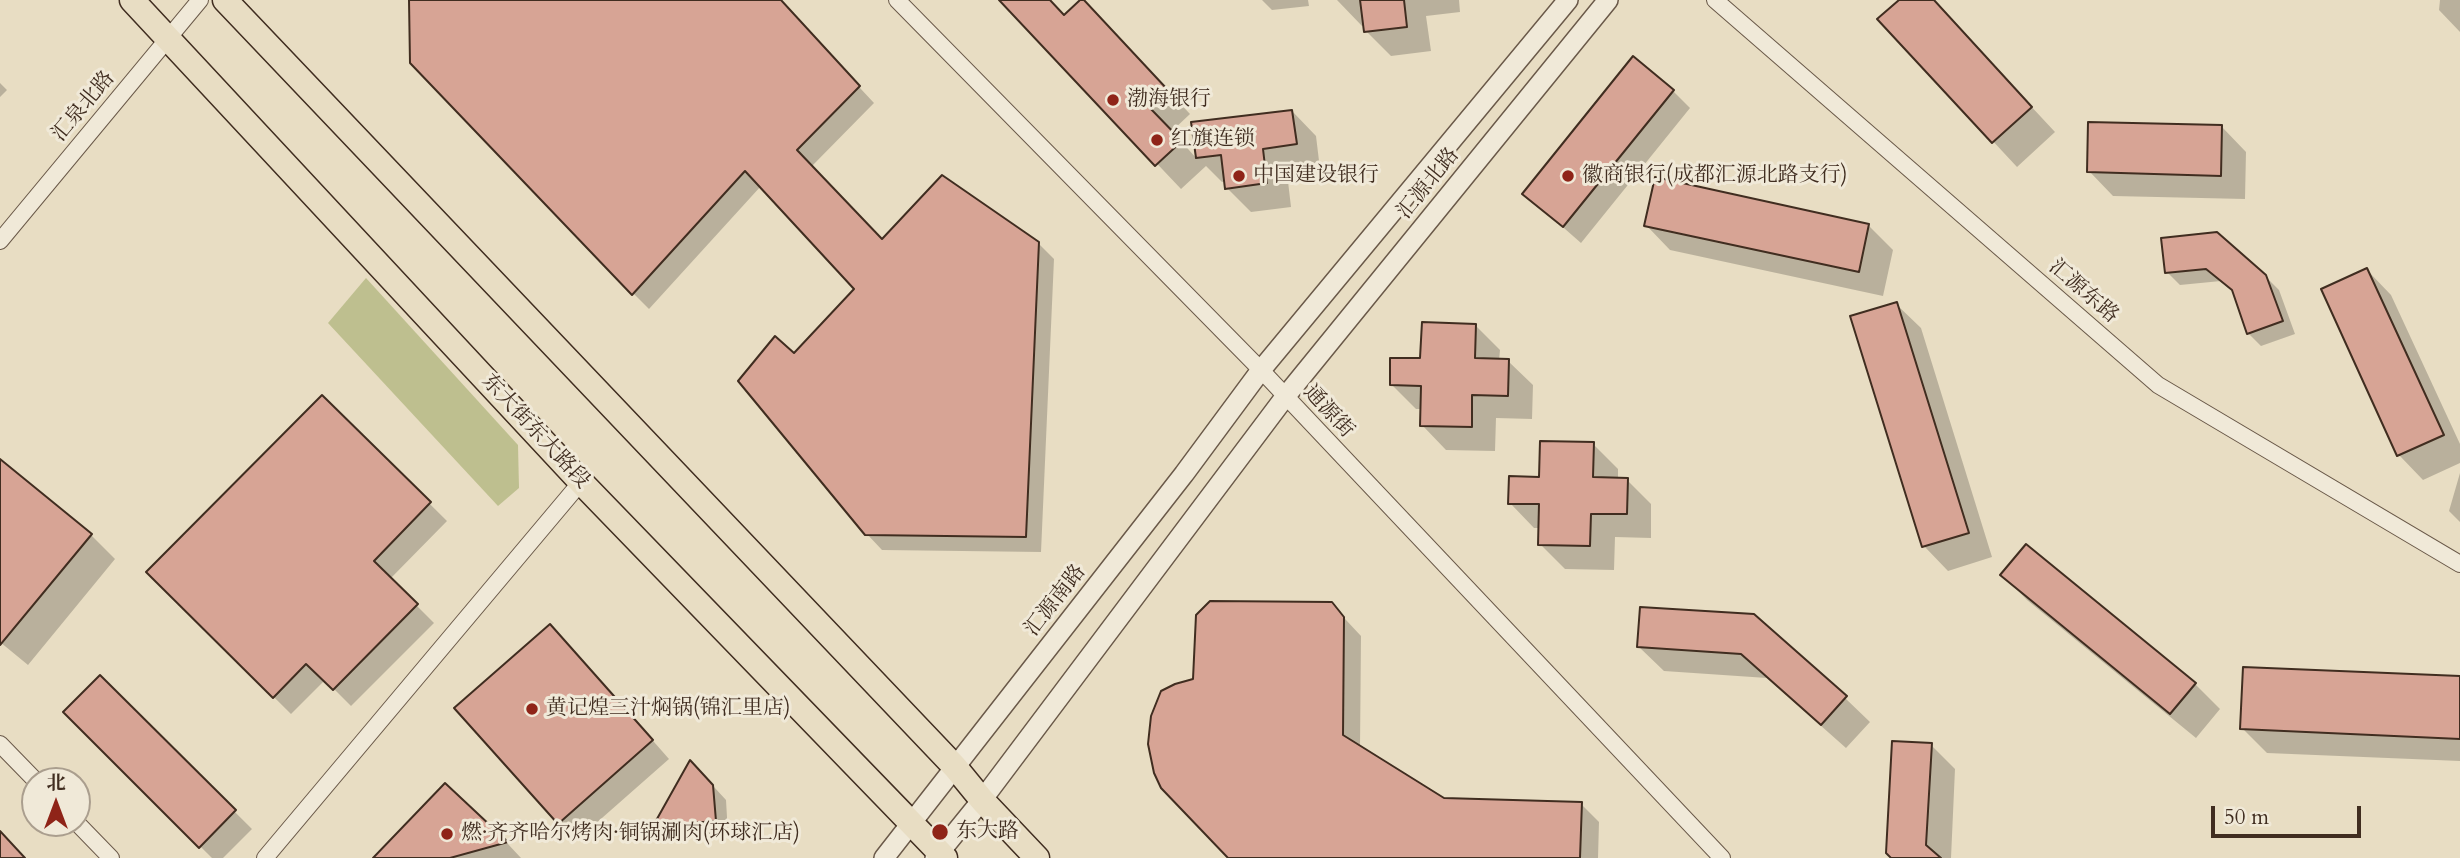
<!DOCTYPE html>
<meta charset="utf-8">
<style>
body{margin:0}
#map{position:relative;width:2460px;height:858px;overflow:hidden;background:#e8ddc3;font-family:Cardo,"Noto Serif SC",serif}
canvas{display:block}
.north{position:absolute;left:21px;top:767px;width:70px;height:70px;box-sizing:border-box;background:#f0e9d8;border:2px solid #aa9e8e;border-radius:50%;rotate:0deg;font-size:19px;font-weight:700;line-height:28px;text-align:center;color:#402d20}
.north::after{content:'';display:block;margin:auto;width:24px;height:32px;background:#8f2418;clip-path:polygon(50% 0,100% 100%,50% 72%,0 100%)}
.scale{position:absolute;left:2211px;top:806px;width:150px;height:32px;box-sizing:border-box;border:4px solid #402d20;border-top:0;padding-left:9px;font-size:21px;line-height:24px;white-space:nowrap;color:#402d20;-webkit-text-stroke:5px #f0e9d8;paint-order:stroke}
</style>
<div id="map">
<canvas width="2460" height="858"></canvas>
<div class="north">北</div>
<div class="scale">50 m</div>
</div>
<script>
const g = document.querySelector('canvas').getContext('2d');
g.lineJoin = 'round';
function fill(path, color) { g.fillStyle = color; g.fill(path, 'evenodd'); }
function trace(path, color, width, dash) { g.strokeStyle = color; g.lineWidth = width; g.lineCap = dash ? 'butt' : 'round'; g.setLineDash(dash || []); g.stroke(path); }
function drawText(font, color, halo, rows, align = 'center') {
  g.font = font + ' Cardo,"Noto Serif SC",serif'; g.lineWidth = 6; g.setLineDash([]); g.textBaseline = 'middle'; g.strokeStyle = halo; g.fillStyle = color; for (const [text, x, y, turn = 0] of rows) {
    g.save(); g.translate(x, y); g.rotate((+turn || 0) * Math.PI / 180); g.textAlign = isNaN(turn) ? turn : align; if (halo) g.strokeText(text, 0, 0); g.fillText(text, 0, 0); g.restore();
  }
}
fill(new Path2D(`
 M366 278 518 445 519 488 498 506 328 323Z`), '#bebf8f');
fill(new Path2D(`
 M411 0H778L874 103 811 167 882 241 1038 243 1054 259 1041 552 882 550 866 533 795 356 856 289 761 186 649 309 633 293Z
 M1002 0H1049L1065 17 1106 25 1190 114 1172 131 1197 159 1193 124 1292 111 1316 136 1320 169 1287 173 1291 207 1251 212 1227 188 1226 181 1222 182 1206 166 1181 189Z
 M1262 0H1308L1309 6 1272 10Z
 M1337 0H1459L1460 12 1426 16 1431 51 1391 56 1366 31 1365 25 1362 26Z
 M1901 0H1932L2055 132 2017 167 1880 20Z
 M2440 0H2460V32L2439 10Z
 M0 83 7 90 0 97Z
 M1673 91 1690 108 1581 243 1524 193Z
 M2222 127 2246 152 2245 199 2113 196 2089 171Z
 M1646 225H1868L1893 250 1883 296 1670 250Z
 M2163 239 2265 276 2279 290 2295 334 2261 346 2248 333 2234 293 2221 281 2180 285 2167 272Z
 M2367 270 2391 295 2460 444V463L2423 480 2399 455 2323 290Z
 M1896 304 1921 328 1992 557 1948 571 1924 546Z
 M1475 325 1500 350 1499 361H1508L1533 385 1532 419 1496 418 1495 451 1446 450 1422 425V409H1416L1391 384 1422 360Z
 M322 397 447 521 390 579 434 623 351 706 325 680 291 714 148 572Z
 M1593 444 1618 469V479L1627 480 1651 504V538L1615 537 1614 570 1565 569 1540 544V528H1534L1510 503 1540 479Z
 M0 461 91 535 115 559 28 665 0 642Z
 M2460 473V522L2449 511Z
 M2026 547 2195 684 2220 709 2196 738 2027 600 2003 575Z
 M1331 604 1361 636 1360 748 1444 800 1581 804 1599 822 1598 858H1230L1195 680Z
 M1642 609 1845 698 1870 722 1846 748 1767 678 1664 671 1639 647Z
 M567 643 669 759 577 840 457 708Z
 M100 678 252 829 223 858H212L65 712Z
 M2460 678V761L2267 753 2242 728Z
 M1931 745 1955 769 1951 858H1893Z
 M703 775 726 800 728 834 668 838 655 825Z
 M445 785 507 843 521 858H376Z`), '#0003');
const building = new Path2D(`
 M409 0H781L860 86 797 150 882 239 942 175 1039 242 1026 537 865 535 738 381 775 336 794 353 854 289 745 171 632 295 410 63Z
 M999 0H1050L1064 15 1080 0H1084L1167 89 1148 106 1182 141 1155 166Z
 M1360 0H1404L1407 27 1364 32Z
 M1899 0H1934L2032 107 1992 143 1877 19Z
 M1633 56 1674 90 1563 227 1522 194Z
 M1292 110 1297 144 1263 149 1267 183 1225 189 1221 155 1196 158 1191 122Z
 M2088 122 2222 125 2221 176 2087 172Z
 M1655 177 1869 224 1859 272 1644 226Z
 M2217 232 2266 275 2283 321 2247 334 2232 290 2206 269 2165 273 2161 238Z
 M2367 268 2444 435 2397 456 2321 289Z
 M1897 302 1969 533 1922 547 1850 316Z
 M1422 322 1476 324 1475 358 1509 359 1508 396 1472 395V427L1420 426 1421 386 1390 385V358H1420Z
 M322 395 431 502 374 561 418 604 333 690 306 664 273 698 146 572Z
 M1540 441 1594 442 1593 477 1628 478 1627 514H1591L1590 546 1538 545 1539 504H1508L1509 476 1539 477Z
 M0 459 92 534 0 645Z
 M2026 544 2196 683 2170 714 2000 575Z
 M1210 601 1332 602 1344 617 1343 735 1444 798 1582 802 1580 858H1228L1161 788 1154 773 1148 744 1151 716 1161 691 1175 684 1193 679 1196 615Z
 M1640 607 1754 614 1847 696 1821 725 1741 654 1637 647Z
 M550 624 653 740 558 824 454 708Z
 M2243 667 2460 676V739L2240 729Z
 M100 675 236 810 199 848 63 712Z
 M1892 741 1932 743 1926 845 1941 858H1891L1886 853Z
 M690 760 713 785 716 821 653 826Z
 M445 783 508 842 450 858H373Z
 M0 831 25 858H0Z`);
fill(building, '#d7a495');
trace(building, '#402d20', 2);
const minor = new Path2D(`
 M897 0 1261 370 1722 858
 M1715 0 2158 385 2460 564
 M0 241 200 0
 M0 744 36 781
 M77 823 111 858
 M265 858 581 482`);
const tertiary = new Path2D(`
 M884 858 1184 474 1261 370 1568 0
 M935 858 982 800 1285 397 1608 0`);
const primary = new Path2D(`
 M132 0 581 482 945 858
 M225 0 955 767 982 800 1037 858`);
trace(minor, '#6a5949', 18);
trace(tertiary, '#6a5949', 22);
trace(primary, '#402d20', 27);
trace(minor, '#f0e9d8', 16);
trace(tertiary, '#f0e9d8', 19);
trace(primary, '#e8ddc3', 24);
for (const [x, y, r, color] of [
 [1113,100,7,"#8f2418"],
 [1157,140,7,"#8f2418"],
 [1239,176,7,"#8f2418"],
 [1568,176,7,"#8f2418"],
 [532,709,7,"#8f2418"],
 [940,832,9,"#8f2418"],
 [447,834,7,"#8f2418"]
]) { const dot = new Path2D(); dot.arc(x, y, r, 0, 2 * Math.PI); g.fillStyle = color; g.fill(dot); trace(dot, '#f0e9d8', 2.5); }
drawText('21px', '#402d20', '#f0e9d8', [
 ["渤海银行",1127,100],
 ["红旗连锁",1171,140],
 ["中国建设银行",1253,176],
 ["徽商银行(成都汇源北路支行)",1582,176],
 ["黄记煌三汁焖锅(锦汇里店)",546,709],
 ["东大路",956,832],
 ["燃·齐齐哈尔烤肉·铜锅涮肉(环球汇店)",461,834]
], 'left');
drawText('21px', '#402d20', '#f0e9d8', [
 ["汇泉北路",84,107,-50],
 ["汇源北路",1429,184,-51],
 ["汇源东路",2083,292,41],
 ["通源街",1328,412,47],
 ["东大街东大路段",535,432,47],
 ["汇源南路",1056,601,-52]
]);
</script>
